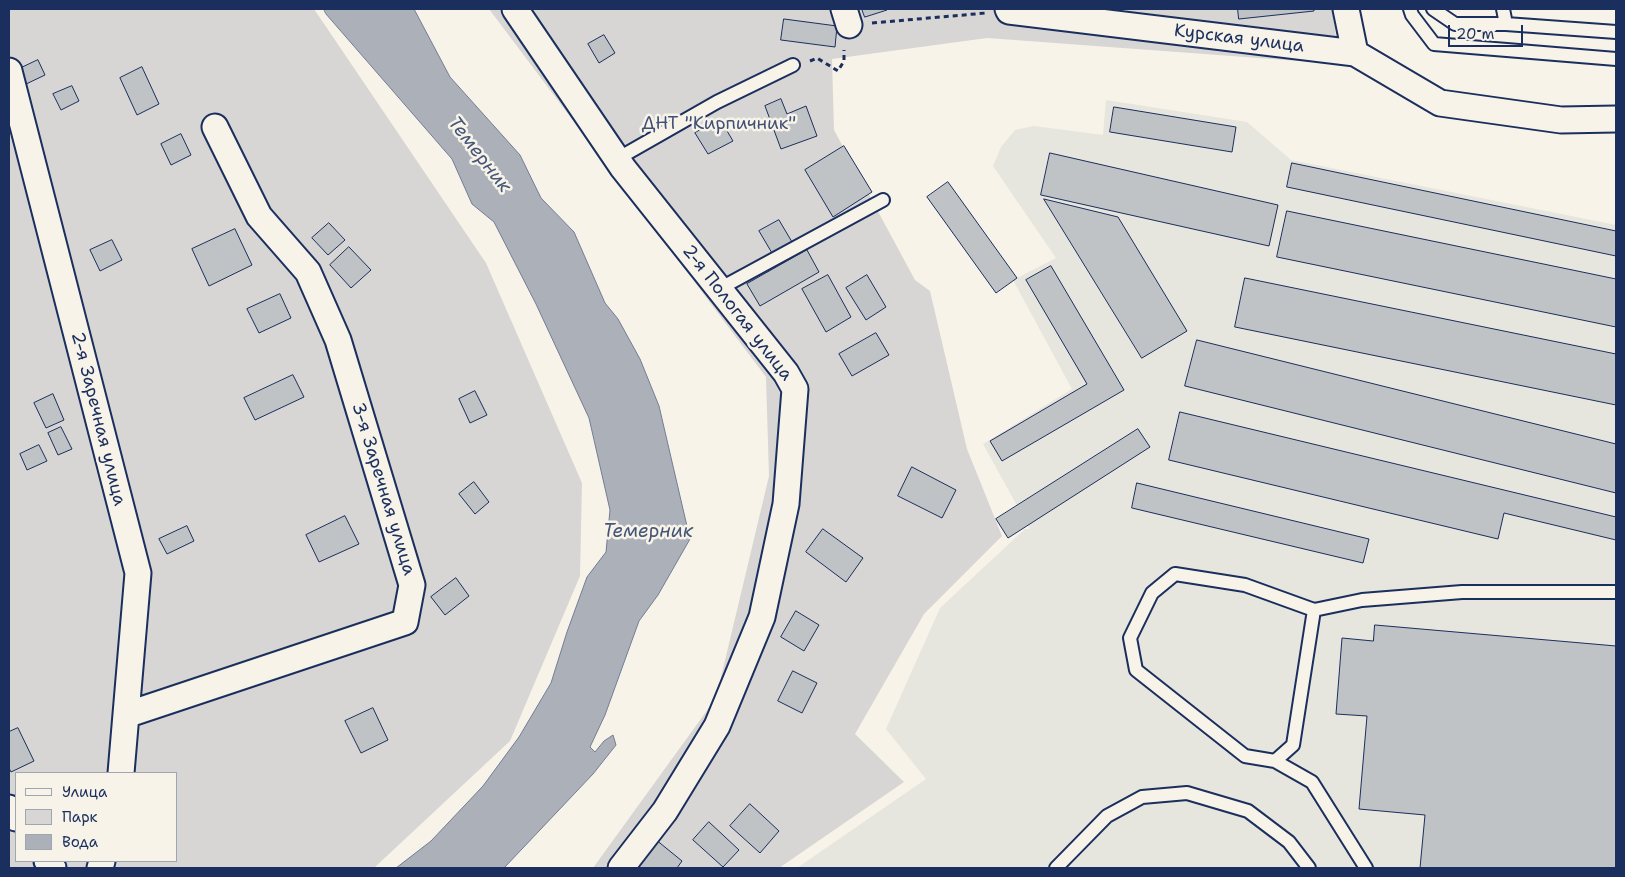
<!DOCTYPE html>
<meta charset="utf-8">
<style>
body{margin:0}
#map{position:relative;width:1625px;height:877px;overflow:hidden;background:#f7f3e8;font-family:"Shantell Sans",sans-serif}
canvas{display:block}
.frame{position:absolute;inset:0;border:10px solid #1b2f5e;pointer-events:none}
.legend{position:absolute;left:15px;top:772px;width:162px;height:90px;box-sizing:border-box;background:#f7f3e8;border:1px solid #9fa5b1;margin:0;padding:6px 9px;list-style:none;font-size:15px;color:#1b2f5e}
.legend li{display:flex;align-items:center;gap:10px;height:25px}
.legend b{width:25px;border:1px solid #9fa5b1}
.scale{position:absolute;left:1448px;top:25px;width:75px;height:22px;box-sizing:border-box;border:2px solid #1b2f5e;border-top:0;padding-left:6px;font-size:15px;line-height:18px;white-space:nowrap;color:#1b2f5e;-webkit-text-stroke:4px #f7f3e8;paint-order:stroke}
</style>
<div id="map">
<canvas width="1625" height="877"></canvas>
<div class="frame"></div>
<ul class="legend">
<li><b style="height:6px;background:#f7f3e8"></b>Улица</li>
<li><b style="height:14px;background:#d7d6d4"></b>Парк</li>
<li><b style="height:14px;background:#acb0b9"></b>Вода</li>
</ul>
<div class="scale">20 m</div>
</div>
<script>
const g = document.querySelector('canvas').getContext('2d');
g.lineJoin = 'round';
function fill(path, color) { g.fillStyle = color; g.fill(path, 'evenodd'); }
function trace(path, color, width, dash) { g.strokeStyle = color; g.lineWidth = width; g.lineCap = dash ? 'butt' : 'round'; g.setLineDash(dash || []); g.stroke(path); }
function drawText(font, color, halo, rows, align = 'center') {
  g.font = font + ' "Shantell Sans",sans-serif'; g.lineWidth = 5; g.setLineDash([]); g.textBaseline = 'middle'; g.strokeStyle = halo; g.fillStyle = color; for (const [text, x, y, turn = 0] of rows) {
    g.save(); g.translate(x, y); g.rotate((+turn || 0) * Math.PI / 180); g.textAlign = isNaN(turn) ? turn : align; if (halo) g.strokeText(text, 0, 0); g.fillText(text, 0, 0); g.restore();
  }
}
fill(new Path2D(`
 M1106 100 1247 122 1291 160 1616 225V868H797L926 779 886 729 940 608 1025 529H1030L983 444 1072 389 1013 280 1056 258 993 166 1001 147 1015 130 1034 126 1103 135Z`), '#e6e5de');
fill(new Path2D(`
 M9 9H314L486 263 582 483 580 576 510 741 374 868H9ZM16 773H176V861H16Z
 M489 9H1332L1340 64 987 38 832 59 834 130 915 280 930 291 967 449 1002 536 924 614 855 734 904 782 779 868H593L716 698 769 476 766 377Z`), '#d7d6d4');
const water = new Path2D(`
 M324 9H414L450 77 520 155 541 198 574 232 605 303 618 319 640 359 659 406 690 539 658 595 639 621 605 715 590 747 595 752 604 741 613 735 616 745 593 774 504 868H396L431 841 483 786 519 737 551 683 567 632 587 577 606 552 610 510 589 418 536 304 494 222 472 204 452 159 326 14Z`);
fill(water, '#acb0b9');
trace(water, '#727c95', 1);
const building = new Path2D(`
 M862 9H887V10L865 17Z
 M1238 9H1314V11L1239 19Z
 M784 19 837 26 835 47 781 40Z
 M604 35 615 53 599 63 588 44Z
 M38 60 45 75 24 85 17 70Z
 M142 67 159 104 137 115 120 78Z
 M72 86 79 101 61 110 53 94Z
 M781 99 787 114 806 106 817 136 781 149 765 106Z
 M1114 107 1236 127 1232 152 1110 132Z
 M720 119 733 141 708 154 695 133Z
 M181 134 191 155 171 165 161 144Z
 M844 146 872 192 833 217 805 170Z
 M1050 153 1278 205 1269 246 1041 195Z
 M1292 163 1616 231V256L1287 187Z
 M948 182 1017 278 996 293 927 197Z
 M1044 199 1118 217 1187 331 1142 358Z
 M1287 211 1616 279V327L1277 257Z
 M779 220 792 242 772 253 759 231Z
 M329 223 345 240 328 255 312 238Z
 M235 229 252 265 209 286 192 249Z
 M112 240 122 260 100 271 90 250Z
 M349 247 371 270 351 288 330 265Z
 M807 250 819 272 760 306 747 284Z
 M1051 266 1124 390 1002 461 990 441 1087 384 1026 280Z
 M828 275 851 317 826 332 802 289Z
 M867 275 886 307 866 320 846 288Z
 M1245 278 1616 354V405L1235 327Z
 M280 294 291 318 259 333 247 309Z
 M876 333 889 355 852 376 839 354Z
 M1197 340 1616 444V493L1185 386Z
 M293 375 304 397 255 420 244 398Z
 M475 391 487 415 470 423 459 399Z
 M53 394 64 420 46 428 34 403Z
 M1180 412 1616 517V540L1504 513 1498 539 1169 460Z
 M61 427 72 449 58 455 48 433Z
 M1138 429 1150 447 1008 538 996 519Z
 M39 445 47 461 27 470 20 454Z
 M912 467 956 490 942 518 898 496Z
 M474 482 489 502 475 514 459 494Z
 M1137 483 1369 539 1363 563 1132 508Z
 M345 516 359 544 319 562 306 535Z
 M187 526 194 541 167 554 159 539Z
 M823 529 863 558 846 582 806 552Z
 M456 578 469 596 445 615 431 597Z
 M796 611 819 625 804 651 781 637Z
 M1375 625 1616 646V868H1420L1425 815 1359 809 1367 716 1336 714 1342 638 1373 641Z
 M793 671 817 683 802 713 778 701Z
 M373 708 388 740 361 753 345 721Z
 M18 728 34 761 11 772 9 768V732Z
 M750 804 779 831 760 853 730 826Z
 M709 822 739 850 723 867 693 840Z
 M655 839 682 861 677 868H631Z`);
fill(building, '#c0c3c5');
trace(building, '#1b2f5e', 1);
const service = new Path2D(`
 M1410 9 1412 15 1434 44 1616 59
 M1433 9 1455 24H1506L1616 32
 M1503 9 1506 24
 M617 159 717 102 793 65
 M719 289 883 200
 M1314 610 1293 745 1275 761 1245 756 1136 670 1130 638 1152 593 1175 574 1245 585 1314 610 1362 600 1462 592H1616
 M1275 761 1312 782 1366 868
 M1056 868 1107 816 1142 797 1187 793 1248 811 1289 842 1309 868`);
const minor = new Path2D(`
 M515 9 623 168 786 373 795 389 786 504 762 617 717 726 665 811 621 868
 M844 9 849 25
 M1008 9 1009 11 1355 53 1440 103 1561 120 1616 119
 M1346 9 1355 53
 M9 71 138 573 121 773
 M126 715 405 622 412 585 338 340 308 272 259 216 215 127
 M9 808 16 818
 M47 861 53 868
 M100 868 102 861`);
trace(service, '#1b2f5e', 16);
trace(minor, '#1b2f5e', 29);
trace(new Path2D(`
 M872 23 986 13
 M810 61 817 58 838 71 844 61V50`), '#1b2f5e', 3, [5, 4]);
trace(service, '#f7f3e8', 12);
trace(minor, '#f7f3e8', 25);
drawText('18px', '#1b2f5e', '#f7f3e8', [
 ["Курская улица",1239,39,7],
 ["2-я Пологая улица",737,313,52],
 ["2-я Заречная улица",98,419,76],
 ["3-я Заречная улица",383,489,73]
]);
drawText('18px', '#415076', '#f7f3e8', [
 ["ДНТ \"Кирпичник\"",719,124]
]);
drawText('italic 19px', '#465679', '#f7f3e8', [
 ["Темерник",479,155,52],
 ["Темерник",648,532]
]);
</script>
